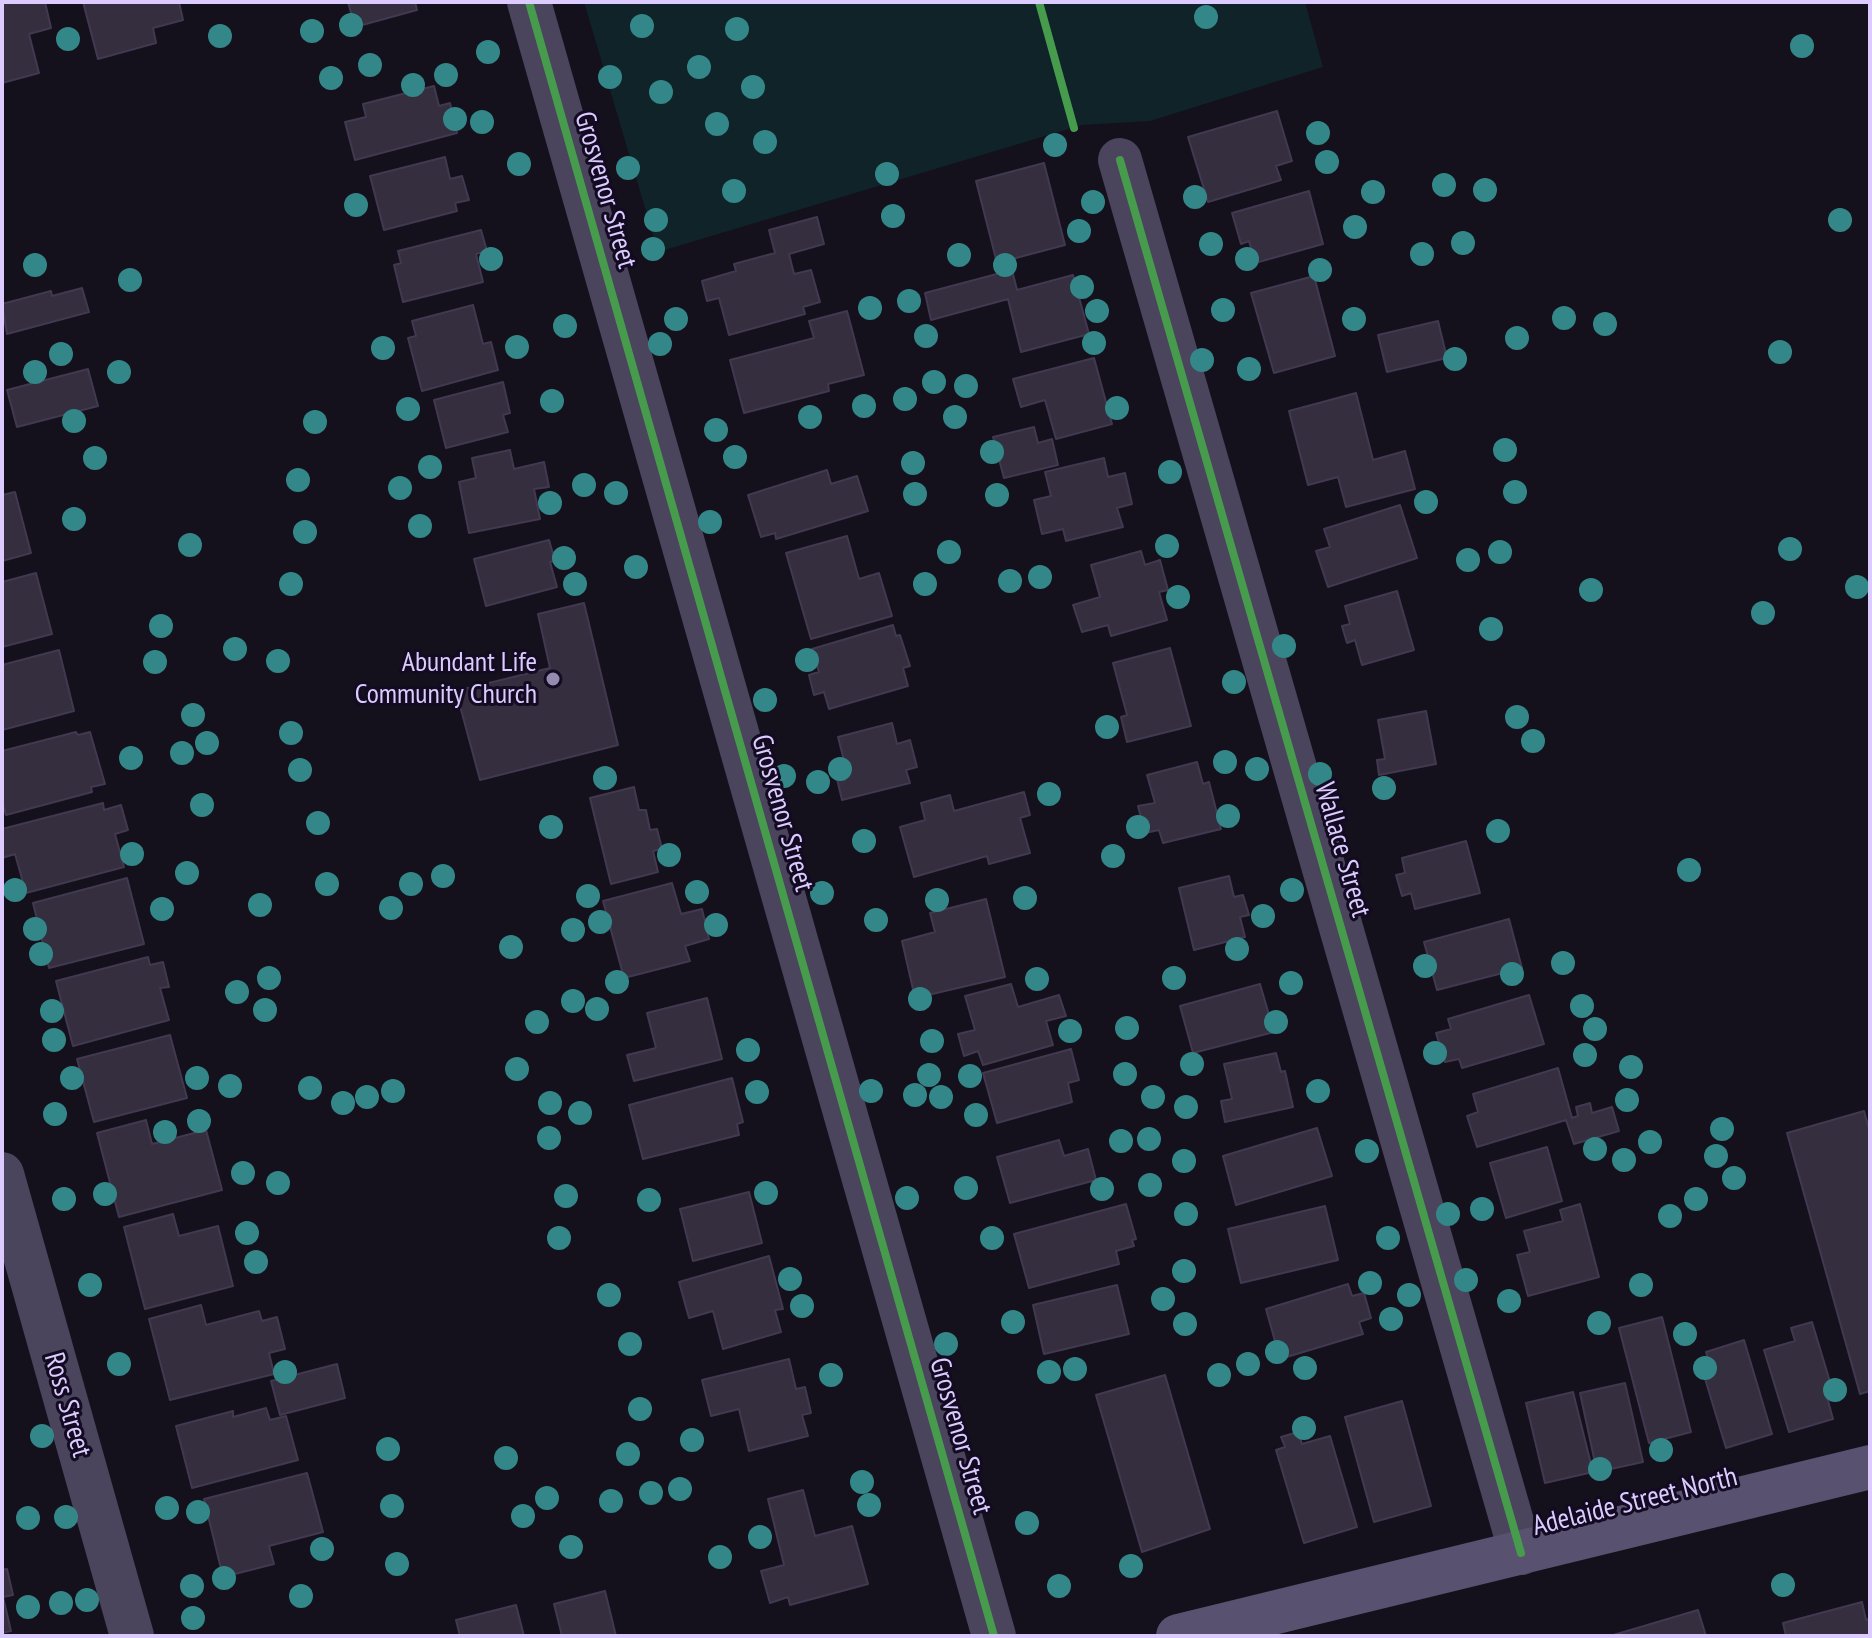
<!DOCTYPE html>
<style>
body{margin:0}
#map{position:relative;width:1872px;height:1638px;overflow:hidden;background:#14101c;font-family:"PT Sans Narrow",sans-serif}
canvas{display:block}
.frame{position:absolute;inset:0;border:4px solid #dbcbff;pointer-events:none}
</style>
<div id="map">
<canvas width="1872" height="1638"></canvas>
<div class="frame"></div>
</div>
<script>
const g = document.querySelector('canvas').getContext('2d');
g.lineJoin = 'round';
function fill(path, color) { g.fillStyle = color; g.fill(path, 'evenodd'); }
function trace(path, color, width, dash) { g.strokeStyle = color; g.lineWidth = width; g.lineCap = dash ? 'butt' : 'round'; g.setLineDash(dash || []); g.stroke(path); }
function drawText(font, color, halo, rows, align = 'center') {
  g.font = font + ' "PT Sans Narrow",sans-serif'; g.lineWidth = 6; g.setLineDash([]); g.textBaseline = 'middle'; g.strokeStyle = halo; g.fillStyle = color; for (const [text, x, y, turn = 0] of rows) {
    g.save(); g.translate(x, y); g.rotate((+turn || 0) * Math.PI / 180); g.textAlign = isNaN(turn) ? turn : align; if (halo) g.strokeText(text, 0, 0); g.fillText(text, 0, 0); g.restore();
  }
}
fill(new Path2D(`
 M584 2H1305L1323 67 1150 121 1082 125 658 252Z`), '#0f2329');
const building = new Path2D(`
 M2 2H45L51 28 29 34 39 73 2 83Z
 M83 2H179L183 20 153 28 156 43 98 59Z
 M348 2H415L417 10 355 27Z
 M434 86 439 106 450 103 457 133 355 160 345 122 366 117 363 104Z
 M1277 111 1292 161 1276 166 1281 180 1208 202 1188 137Z
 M445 157 450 179 462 176 469 200 455 203 457 211 384 230 370 176Z
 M1044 163 1065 245 997 263 976 181Z
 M1309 191 1323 244 1255 263 1249 241 1241 244 1232 213Z
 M817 217 824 244 789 254 794 274 811 270 820 302 803 307 805 314 729 335 719 298 707 301 702 281 736 271 734 264 775 253 769 230Z
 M481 230 487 251 476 254 483 282 403 302 394 265 401 263 398 251Z
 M1012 270 1017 290 1073 275 1089 334 1021 352 1008 299 931 320 925 293Z
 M1314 276 1335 356 1274 373 1251 293Z
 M82 288 89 312 7 334 2 304 51 291 52 296Z
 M473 305 483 344 491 342 498 370 422 391 408 338 416 336 412 321Z
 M847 311 864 375 828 384 829 391 744 413 730 360 814 338 809 321Z
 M1438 321 1447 358 1387 372 1378 335Z
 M1094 358 1112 424 1056 439 1045 400 1021 407 1013 379Z
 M88 369 98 406 17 427 7 390Z
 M503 382 510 413 503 415 508 432 446 448 434 400Z
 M1356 393 1373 460 1405 451 1415 489 1346 507 1338 477 1308 485 1289 411Z
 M1034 427 1038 443 1052 439 1058 465 1004 478 993 437Z
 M510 450 514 469 544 462 549 487 534 489 540 519 469 533 459 482 476 478 472 458Z
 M1104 458 1108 477 1125 473 1132 504 1117 508 1123 527 1066 541 1063 529 1042 534 1034 500 1051 496 1045 472Z
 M827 470 831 484 857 476 868 511 776 539 775 533 761 537 748 495Z
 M15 492 31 553 2 561V495Z
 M1400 505 1417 558 1328 587 1316 551 1330 547 1324 529Z
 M847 536 859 579 879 573 892 616 811 639 786 553Z
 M549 540 555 561 550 562 557 587 486 606 474 559Z
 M1141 551 1145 565 1160 560 1168 590 1159 592 1167 620 1111 636 1108 625 1082 632 1073 605 1100 597 1091 565Z
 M36 573 52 634 2 647V582Z
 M1397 591 1414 650 1362 665 1355 640 1347 643 1342 626 1350 624 1345 606Z
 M584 603 618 745 480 780 456 691 550 668 538 614Z
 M893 625 896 636 900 635 910 666 903 668 908 686 829 709 824 692 814 695 809 675 819 672 812 649Z
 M1170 648 1191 726 1127 742 1121 717 1127 715 1113 663Z
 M59 650 74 711 2 730V665Z
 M1426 711 1436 764 1379 775 1377 760 1385 759 1378 720Z
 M892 723 897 744 910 740 917 767 906 770 910 783 842 800 837 779 848 776 838 737Z
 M76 732 78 735 90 732 105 784 91 787 92 792 6 815 2 801V751Z
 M1197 762 1203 784 1209 782 1221 829 1163 843 1159 830 1145 833 1138 806 1155 803 1147 775Z
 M634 787 639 810H646L650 830 657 829 662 849 653 851 658 872 611 884 590 798Z
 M1024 792 1030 815 1020 818 1030 853 989 864 987 856 914 877 900 827 925 820 921 803 950 795 954 811Z
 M103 803 104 810 121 805 128 830 115 834 124 867 26 893 15 854 2 858V829Z
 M1466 841 1480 893 1415 909 1411 893 1402 896 1396 875 1405 873 1402 858Z
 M1229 876 1234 897 1243 895 1249 915 1240 917 1245 937 1194 950 1179 888Z
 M127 878 144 944 49 968 33 903Z
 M672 883 681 914 702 909 709 939 685 946 690 961 624 978 603 901Z
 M986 899 1005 977 915 998 902 941 935 932 930 913Z
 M1509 919 1522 968 1437 990 1424 942Z
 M148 957 150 965 163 962 169 987 160 988 169 1020 73 1046 56 981Z
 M1011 984 1018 1007 1059 995 1066 1016 1046 1021 1053 1045 983 1065 978 1051 964 1056 958 1034 975 1030 965 996Z
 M1260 984 1274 1032 1193 1053 1180 1006Z
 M1529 995 1544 1044 1462 1068 1459 1059 1445 1062 1436 1033 1451 1029 1448 1019Z
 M707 998 722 1059 634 1081 627 1055 656 1048 647 1013Z
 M170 1035 187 1098 94 1122 77 1059Z
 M1071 1049 1079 1080 1068 1083 1072 1102 997 1123 983 1073Z
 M1276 1053 1281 1072 1285 1071 1293 1107 1225 1122 1221 1101 1232 1099 1224 1064Z
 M1558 1068 1572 1118 1578 1116 1576 1107 1590 1103 1592 1113 1612 1107 1619 1131 1574 1144 1566 1120 1477 1147 1467 1116 1478 1112 1473 1094Z
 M732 1078 743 1122 737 1124 739 1135 643 1159 629 1105Z
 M1864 1111 1870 1133V1391L1860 1394 1787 1133Z
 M146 1120 152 1144 206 1130 222 1190 119 1217 97 1133Z
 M1317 1128 1332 1176 1236 1205 1223 1156Z
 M1059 1140 1064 1156 1088 1149 1096 1180 1010 1203 997 1157Z
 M1547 1147 1562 1201 1506 1218 1490 1163Z
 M749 1192 762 1243 693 1261 680 1209Z
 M1126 1204 1136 1239 1132 1240 1134 1246 1116 1251 1119 1264 1029 1288 1014 1234Z
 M1580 1204 1599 1277 1528 1296 1517 1255 1530 1252 1524 1231 1563 1221 1560 1210Z
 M1325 1206 1338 1260 1241 1283 1228 1229Z
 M173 1214 179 1236 218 1226 233 1286 145 1309 124 1227Z
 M769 1256 783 1309 775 1310 781 1332 723 1349 713 1311 689 1318 679 1282Z
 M1348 1284 1352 1296 1364 1293 1371 1318 1359 1322 1363 1334 1280 1359 1266 1309Z
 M1117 1285 1129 1334 1044 1354 1033 1305Z
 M201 1305 206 1325 259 1311 262 1321 277 1317 285 1349 269 1353 274 1374 170 1400 149 1319Z
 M1662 1317 1691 1432 1649 1443 1619 1328Z
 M1812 1322 1834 1395 1827 1397 1833 1419 1789 1432 1764 1350 1795 1341 1791 1328Z
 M1744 1340 1772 1434 1726 1448 1703 1372 1711 1369 1706 1352Z
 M789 1359 796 1389 805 1387 811 1413 802 1415 808 1436 749 1451 739 1409 711 1416 702 1380Z
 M337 1364 345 1398 280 1415 271 1381Z
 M1165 1375 1210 1529 1142 1552 1096 1395Z
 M1625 1383 1643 1462 1597 1472 1580 1393Z
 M1573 1392 1593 1472 1545 1483 1526 1403Z
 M1402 1401 1431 1506 1374 1522 1345 1417Z
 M266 1408 270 1420 286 1416 298 1460 192 1488 176 1426 233 1411V1417Z
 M1298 1432 1302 1444 1330 1436 1357 1527 1304 1543 1276 1450 1285 1447 1281 1437Z
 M307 1473 323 1532 269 1546 274 1564 223 1577 204 1499Z
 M803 1490 815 1536 852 1526 868 1584 790 1605 788 1597 770 1603 761 1571 784 1565 768 1499Z
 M7 1569 13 1595 3 1597 11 1631 2 1633V1570Z
 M605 1591 616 1636H562L554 1604Z
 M1862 1602 1866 1620 1870 1619V1636H1786L1783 1623Z
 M516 1605 524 1636H460L456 1620Z
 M1698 1610 1706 1636H1610Z`);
fill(building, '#342e3e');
trace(building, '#423951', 2);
trace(new Path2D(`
 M529 2 994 1636
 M1120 160 1521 1553
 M2 1174 132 1636`), '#4a445d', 44);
trace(new Path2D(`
 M1178 1636 1870 1467`), '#595170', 44);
trace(new Path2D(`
 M529 2 994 1636
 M1039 2 1074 128
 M1120 160 1521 1553`), '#469c4c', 8);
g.fillStyle = '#348788';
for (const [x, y] of [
 [1206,17],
 [351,25],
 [642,26],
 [737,29],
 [312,31],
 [220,36],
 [68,39],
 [1802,46],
 [488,52],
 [370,65],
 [699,67],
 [446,75],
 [610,77],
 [331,78],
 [413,85],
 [753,87],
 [661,92],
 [455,119],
 [482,122],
 [717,124],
 [1318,133],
 [765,142],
 [1055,145],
 [1327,162],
 [519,164],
 [628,168],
 [887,174],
 [1444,185],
 [1485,190],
 [734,191],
 [1373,192],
 [1195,197],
 [1093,202],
 [356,205],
 [893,216],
 [656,220],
 [1840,220],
 [1355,227],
 [1079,231],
 [1463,243],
 [1211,244],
 [653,249],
 [1422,254],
 [959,255],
 [491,259],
 [1247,259],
 [35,265],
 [1005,265],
 [1320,270],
 [130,280],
 [1082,287],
 [909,301],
 [870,308],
 [1223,310],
 [1097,311],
 [1564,318],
 [676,319],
 [1354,319],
 [1605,324],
 [565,326],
 [926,336],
 [1517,338],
 [1094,343],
 [660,344],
 [517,347],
 [383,348],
 [1780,352],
 [61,354],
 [1455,359],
 [1202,360],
 [1249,369],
 [35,372],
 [119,372],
 [934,382],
 [966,386],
 [905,399],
 [552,401],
 [864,406],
 [1117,408],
 [408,409],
 [810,417],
 [955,417],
 [74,421],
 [315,422],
 [716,430],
 [1505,450],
 [992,452],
 [735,457],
 [95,458],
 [913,463],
 [430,467],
 [1170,472],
 [298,480],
 [584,485],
 [400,488],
 [1515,492],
 [616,493],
 [915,494],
 [997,495],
 [1426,502],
 [550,503],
 [74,519],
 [710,522],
 [420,526],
 [305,532],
 [190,545],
 [1167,546],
 [1790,549],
 [949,552],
 [1500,552],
 [564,558],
 [1468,560],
 [636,567],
 [1040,577],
 [1010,581],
 [291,584],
 [575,584],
 [925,584],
 [1857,587],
 [1591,590],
 [1178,597],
 [1763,613],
 [161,626],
 [1491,629],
 [1284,646],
 [235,649],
 [807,660],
 [278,661],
 [155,662],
 [1234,682],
 [765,700],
 [193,715],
 [1517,717],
 [1107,727],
 [291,733],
 [1533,741],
 [207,743],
 [182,753],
 [131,758],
 [1225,762],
 [840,769],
 [1257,769],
 [300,770],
 [1320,774],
 [784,776],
 [605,778],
 [818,782],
 [1384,788],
 [1049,794],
 [202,805],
 [1228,816],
 [318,823],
 [551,827],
 [1138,827],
 [1498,831],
 [864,841],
 [132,854],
 [669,855],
 [1113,856],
 [1689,870],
 [187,873],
 [443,876],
 [327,884],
 [411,884],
 [15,890],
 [1292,890],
 [697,892],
 [822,893],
 [588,896],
 [1025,898],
 [937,900],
 [260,905],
 [391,908],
 [162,909],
 [1263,916],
 [876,920],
 [600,922],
 [716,925],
 [35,929],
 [573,930],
 [511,947],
 [1237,949],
 [41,954],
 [1563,963],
 [1425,966],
 [1512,974],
 [269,978],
 [1174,978],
 [1037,979],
 [617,982],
 [1291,983],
 [237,992],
 [920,999],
 [573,1001],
 [1582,1006],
 [597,1009],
 [265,1010],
 [52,1011],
 [537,1022],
 [1276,1022],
 [1127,1028],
 [1595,1029],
 [1070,1031],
 [54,1040],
 [932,1041],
 [748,1050],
 [1435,1053],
 [1585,1055],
 [1192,1064],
 [1631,1067],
 [517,1069],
 [1125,1074],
 [929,1075],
 [970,1076],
 [72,1078],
 [197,1078],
 [230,1086],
 [310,1088],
 [393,1091],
 [871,1091],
 [1318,1091],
 [757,1092],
 [915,1095],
 [367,1097],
 [941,1097],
 [1153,1097],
 [1627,1100],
 [343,1103],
 [550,1103],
 [1186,1107],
 [580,1113],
 [55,1114],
 [976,1115],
 [199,1121],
 [1722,1129],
 [165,1132],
 [549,1138],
 [1149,1139],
 [1121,1141],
 [1650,1142],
 [1595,1149],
 [1367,1151],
 [1716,1156],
 [1624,1160],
 [1184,1161],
 [243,1173],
 [1734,1178],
 [278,1183],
 [1150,1185],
 [966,1188],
 [1102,1189],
 [766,1193],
 [105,1194],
 [566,1196],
 [907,1198],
 [64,1199],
 [1696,1199],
 [649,1200],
 [1482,1209],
 [1186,1214],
 [1448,1214],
 [1670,1216],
 [247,1233],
 [559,1238],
 [992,1238],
 [1388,1238],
 [256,1262],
 [1184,1271],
 [790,1279],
 [1466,1280],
 [1370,1283],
 [90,1285],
 [1641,1285],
 [609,1295],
 [1409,1295],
 [1163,1299],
 [1509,1301],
 [802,1306],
 [1391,1319],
 [1013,1322],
 [1599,1323],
 [1185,1324],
 [1685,1334],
 [630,1344],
 [946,1344],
 [1277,1352],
 [119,1364],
 [1248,1364],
 [1305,1368],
 [1705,1368],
 [1075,1369],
 [285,1372],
 [1049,1372],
 [831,1375],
 [1219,1375],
 [1835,1390],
 [640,1409],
 [1304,1428],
 [42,1436],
 [692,1440],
 [388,1449],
 [1661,1450],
 [628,1454],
 [506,1458],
 [1600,1469],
 [862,1482],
 [680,1489],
 [651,1493],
 [547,1498],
 [611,1501],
 [869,1505],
 [392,1506],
 [167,1508],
 [198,1512],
 [523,1516],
 [66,1517],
 [28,1518],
 [1027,1523],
 [760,1537],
 [571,1547],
 [322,1549],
 [720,1557],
 [397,1564],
 [1131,1566],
 [224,1578],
 [1783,1585],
 [192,1586],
 [1059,1586],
 [301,1596],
 [87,1600],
 [61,1603],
 [28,1607],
 [193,1618]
]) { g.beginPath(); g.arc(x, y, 12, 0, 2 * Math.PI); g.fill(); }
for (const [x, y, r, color] of [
 [553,679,8,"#958ab0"]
]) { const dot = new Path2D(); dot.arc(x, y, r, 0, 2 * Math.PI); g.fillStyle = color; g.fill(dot); trace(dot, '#130b21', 3); }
drawText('28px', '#dbcbff', '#130b21', [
 ["Grosvenor Street",605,190,74],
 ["Grosvenor Street",782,813,74],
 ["Wallace Street",1342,850,74],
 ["Ross Street",67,1405,74],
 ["Grosvenor Street",960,1436,74],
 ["Adelaide Street North",1635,1502,-14]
]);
drawText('28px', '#dbcbff', '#130b21', [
 ["Abundant Life",537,663],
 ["Community Church",537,695]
], 'right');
</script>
